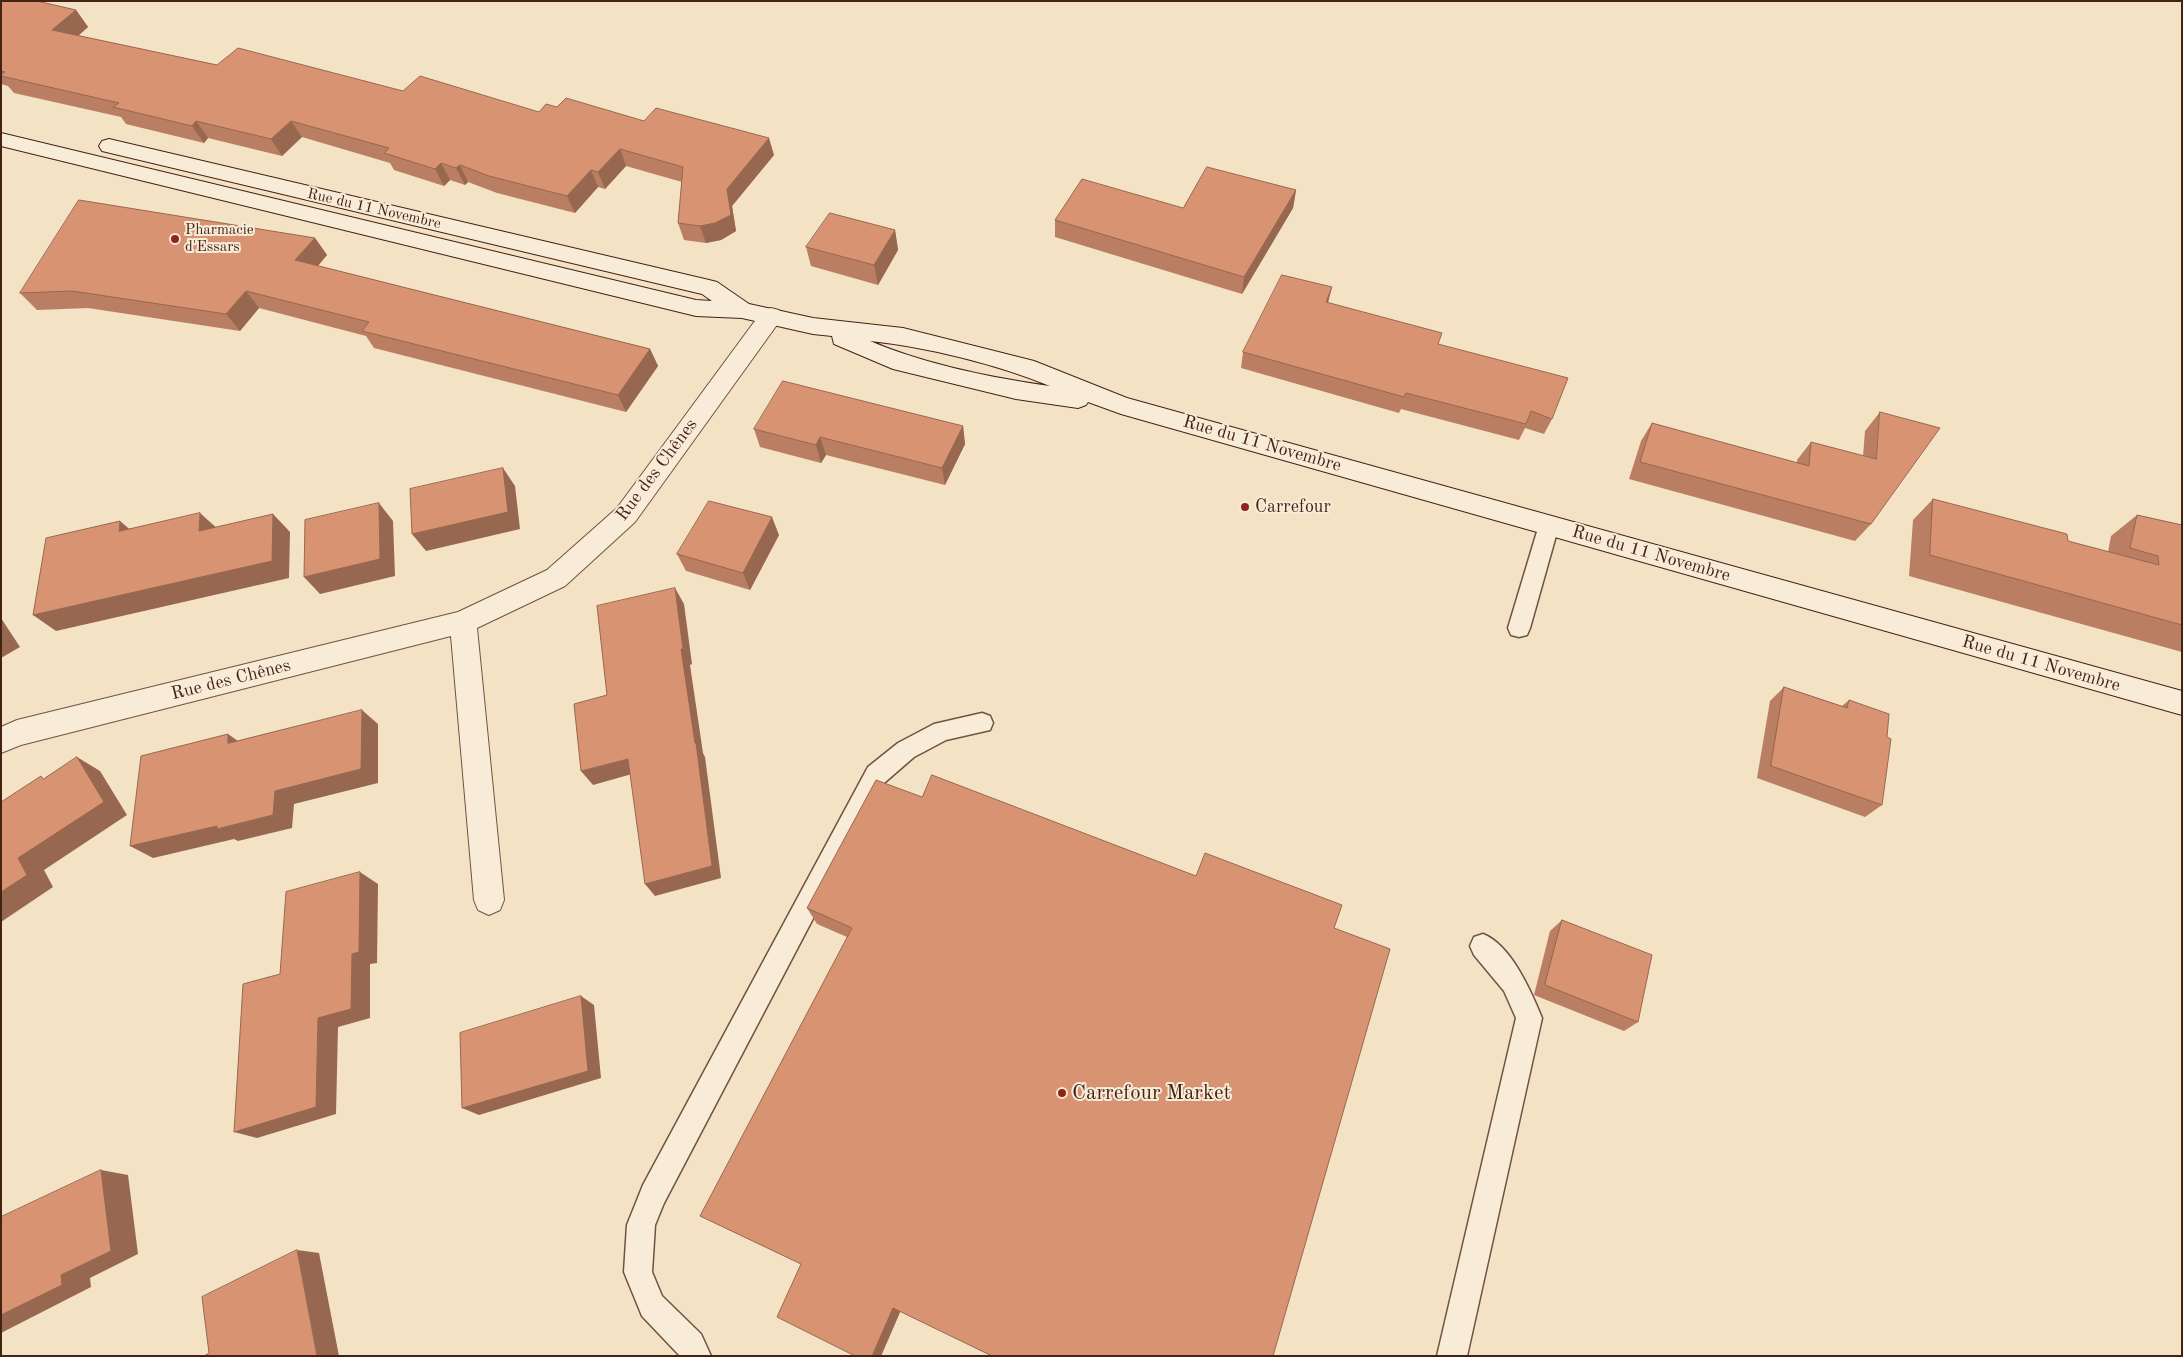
<!DOCTYPE html>
<meta charset="utf-8">
<style>
body{margin:0}
#map{position:relative;width:2183px;height:1357px;overflow:hidden;background:#f4e2c5;font-family:"Old Standard TT",serif}
canvas{display:block}
.frame{position:absolute;inset:0;border:2px solid #442214;pointer-events:none}
</style>
<div id="map">
<canvas width="2183" height="1357"></canvas>
<div class="frame"></div>
</div>
<script>
const g = document.querySelector('canvas').getContext('2d');
g.lineJoin = 'round';
function trace(path, color, width, dash) { g.strokeStyle = color; g.lineWidth = width; g.lineCap = dash ? 'butt' : 'round'; g.setLineDash(dash || []); g.stroke(path); }
function fill(path, color) { g.fillStyle = color; g.fill(path, 'evenodd'); }
function drawText(font, color, halo, rows, align = 'center') {
  g.font = font + ' "Old Standard TT",serif'; g.lineWidth = 4; g.setLineDash([]); g.textBaseline = 'middle'; g.strokeStyle = halo; g.fillStyle = color; for (const [text, x, y, turn = 0] of rows) {
    g.save(); g.translate(x, y); g.rotate((+turn || 0) * Math.PI / 180); g.textAlign = isNaN(turn) ? turn : align; if (halo) g.strokeText(text, 0, 0); g.fillText(text, 0, 0); g.restore();
  }
}
const service = new Path2D(`
 M1549 517 1556 519 1559 525 1530 628 1527 635 1519 637 1511 635 1508 628 1539 525 1542 519Z
 M982 713 990 716 993 723 990 730 946 740 914 757 884 783 664 1203 655 1225 652 1272 662 1296 701 1334 711 1356H680L642 1316 624 1272 627 1225 643 1185 868 767 898 743 934 724Z
 M1483 934C1511 945 1531 991 1542 1018L1467 1356H1437L1516 1018 1504 991 1474 955 1470 946 1474 937Z`);
const minor = new Path2D(`
 M771 308 779 310 782 316 779 322 635 522 565 586 477 628 504 900 500 910 489 915 478 910 474 900 451 636 21 745 1 753V727L17 720 458 612 547 570 617 508 763 310Z`);
const secondary = new Path2D(`
 M1 133 696 300 712 301 702 294 102 151 99 146 102 141 109 139 709 280 717 282 749 304 813 318 903 328 1034 361 1127 398 2182 691V715L1121 414 1088 402 1086 405 1078 408 1016 399 893 369 834 344 832 336 813 334 742 318 696 316 1 146ZM870 341C927 347 996 364 1050 386 992 378 924 364 870 341Z`);
trace(service, '#705240', 3);
trace(minor, '#705240', 2);
trace(secondary, '#442214', 2);
fill(service, '#f8ecd9');
fill(minor, '#f8ecd9');
fill(secondary, '#f8ecd9');
fill(new Path2D(`
 M1 1 76 10 88 27 78 36 217 65 403 91 539 112 557 107 644 121 774 155 732 206 736 231 721 240 706 243 684 240 678 223 682 182 626 166 605 189 598 187 575 213 497 193 468 182 465 185 450 180 444 186 394 170 390 163 302 137 282 156 208 138 204 143 126 124 121 117 14 93 8 86 1 84Z
 M1296 190 1293 208 1242 294 1055 237V220L1183 208Z
 M895 230 898 250 878 285 811 266 806 247Z
 M315 238 327 255 318 266 650 349 658 366 626 412 374 348 366 336 259 308 240 331 88 308 37 310 20 293Z
 M1328 303 1438 344 1552 419 1544 434 1525 428 1519 440 1401 409 1399 413 1241 368 1243 352Z
 M1880 412 1871 524 1855 541 1629 479 1641 441 1652 423 1797 463V460L1811 442 1863 456 1865 431Z
 M963 426 965 444 945 485 826 455 821 463 760 447 754 429Z
 M1933 499 2068 541 2108 552 2111 536 2137 515 2182 525V652L1909 576 1913 520Z
 M779 535 750 590 686 571 677 554Z
 M1784 687 1842 706 1849 700 1887 737 1882 805 1865 817 1757 778 1770 701Z
 M922 797 1196 876 1342 905 900 1312 881 1356 801 1264 847 937 817 924 807 908Z
 M1562 920 1638 1022 1624 1031 1534 995 1550 931Z`), '#ba7e62');
fill(new Path2D(`
 M76 10 88 27 65 47 52 30Z
 M196 121 208 138 204 143 192 126Z
 M291 121 302 137 282 156 271 139Z
 M769 138 774 155 732 206 736 231 721 240 706 243 700 226 727 189Z
 M620 149 626 166 605 189 598 172Z
 M441 163 450 180 444 186 435 169Z
 M460 165 468 182 465 185 456 168Z
 M591 170 598 187 575 213 567 196Z
 M1296 190 1293 208 1242 294 1244 277Z
 M895 230 898 250 878 285 874 265Z
 M315 238 327 255 308 277 295 260Z
 M1332 287 1328 303 1326 302Z
 M246 291 259 308 240 331 226 314Z
 M650 349 658 366 626 412 618 395Z
 M963 426 965 444 945 485 942 468Z
 M820 437 826 455 821 463 816 445Z
 M503 468 515 486 520 529 426 551 412 534Z
 M379 503 393 521 395 576 320 594 304 577Z
 M200 513 219 530 199 531Z
 M273 514 290 532 289 578 56 631 33 615Z
 M772 517 779 535 750 590 743 573Z
 M120 521 140 538 119 531Z
 M675 588 684 604 692 664 690 665 703 753 705 757 721 878 655 896 645 884 681 649Z
 M1 618 20 647 1 658Z
 M362 710 378 724V783L294 804 292 828 238 841 234 839 153 858 130 846 275 791Z
 M228 734 248 748 228 743Z
 M77 757 100 771 127 815 44 870 53 887 1 922V892L18 858Z
 M628 759 639 772 593 785 581 771Z
 M360 872 378 884 377 963 370 964V1018L338 1027 336 1114 257 1138 234 1132 318 1018 352 954Z
 M581 996 594 1005 601 1078 479 1115 462 1108Z
 M101 1170 128 1175 138 1254 90 1278 91 1287 1 1333V1315L61 1275Z
 M297 1250 319 1253 339 1356H317Z
 M893 1308 901 1310 881 1356H872Z`), '#976750');
const building = new Path2D(`
 M1 1H37L76 10 52 30 217 65 238 48 403 91 420 76 539 112 546 104 557 107 566 98 644 121 656 108 769 138 727 189 731 215 715 223 700 226 678 223 683 167 620 149 598 172 591 170 567 196 489 176 460 165 456 168 441 163 435 169 384 153 389 148 291 121 271 139 196 121 192 126 113 107 119 103 1 76V75L5 72 1 71Z
 M1207 167 1296 190 1244 277 1055 220 1082 179 1183 208Z
 M79 200 315 238 295 260 650 349 618 395 362 331 369 322 246 291 226 314 72 291 20 293Z
 M830 213 895 230 874 265 806 247Z
 M1282 275 1332 287 1326 302 1442 333 1438 344 1568 378 1552 419 1531 411 1526 424 1406 393 1404 397 1243 352Z
 M783 381 963 426 942 468 820 437 816 445 754 429Z
 M1880 412 1940 428 1871 524 1640 462 1652 423 1809 466 1811 442 1876 459Z
 M503 468 508 512 412 534 410 489Z
 M1933 499 2067 534 2068 541 2159 565 2158 556 2130 548 2137 515 2182 525V625L1930 555Z
 M709 501 772 517 743 573 677 554Z
 M379 503 380 559 304 577 305 520Z
 M200 513 199 531 273 514 272 561 33 615 46 538 120 521 119 531Z
 M675 588 683 649H681L695 743H696L712 866 645 884 628 759 581 771 574 704 607 695 597 606Z
 M1784 687 1847 708 1849 700 1889 714 1887 737 1891 739 1882 805 1771 766Z
 M362 710 361 769 275 791 273 815 217 829V826L130 846 141 756 228 734V743Z
 M77 757 104 802 18 858 27 875 1 892V802L41 776 43 779Z
 M932 775 1196 876 1205 853 1342 905 1334 928 1390 949 1273 1356H992L893 1308 872 1356H855L777 1317 801 1264 700 1216 852 928 807 908 876 780 922 797Z
 M360 872 359 952 352 954 351 1009 318 1018 316 1107 234 1132 243 984 280 974 286 892Z
 M1562 920 1652 955 1638 1022 1545 985Z
 M581 996 588 1071 462 1108 460 1033Z
 M101 1170 111 1251 61 1275 62 1285 1 1315V1217Z
 M297 1250 317 1356H204L209 1353 202 1297Z`);
fill(building, '#d89372');
trace(building, '#976750', 1);
for (const [x, y, r, color] of [
 [175,239,5,"#8f2418"],
 [1245,507,5,"#8f2418"],
 [1062,1093,5,"#8f2418"]
]) { const dot = new Path2D(); dot.arc(x, y, r, 0, 2 * Math.PI); g.fillStyle = color; g.fill(dot); trace(dot, '#f8ecd9', 2); }
drawText('15px', '#442214', '#f8ecd9', [
 ["Rue du 11 Novembre",374,209,13]
]);
drawText('15px', '#442214', '#f8ecd9', [
 ["Pharmacie",185,230],
 ["d'Essars",185,247]
], 'left');
drawText('18px', '#442214', '#f8ecd9', [
 ["Rue du 11 Novembre",1262,444,16],
 ["Rue des Chênes",657,470,-53],
 ["Rue du 11 Novembre",1651,554,16],
 ["Rue du 11 Novembre",2041,664,16],
 ["Rue des Chênes",231,680,-14]
]);
drawText('18px', '#442214', '#f8ecd9', [
 ["Carrefour",1255,507]
], 'left');
drawText('21px', '#442214', '#f8ecd9', [
 ["Carrefour Market",1072,1093]
], 'left');
</script>
